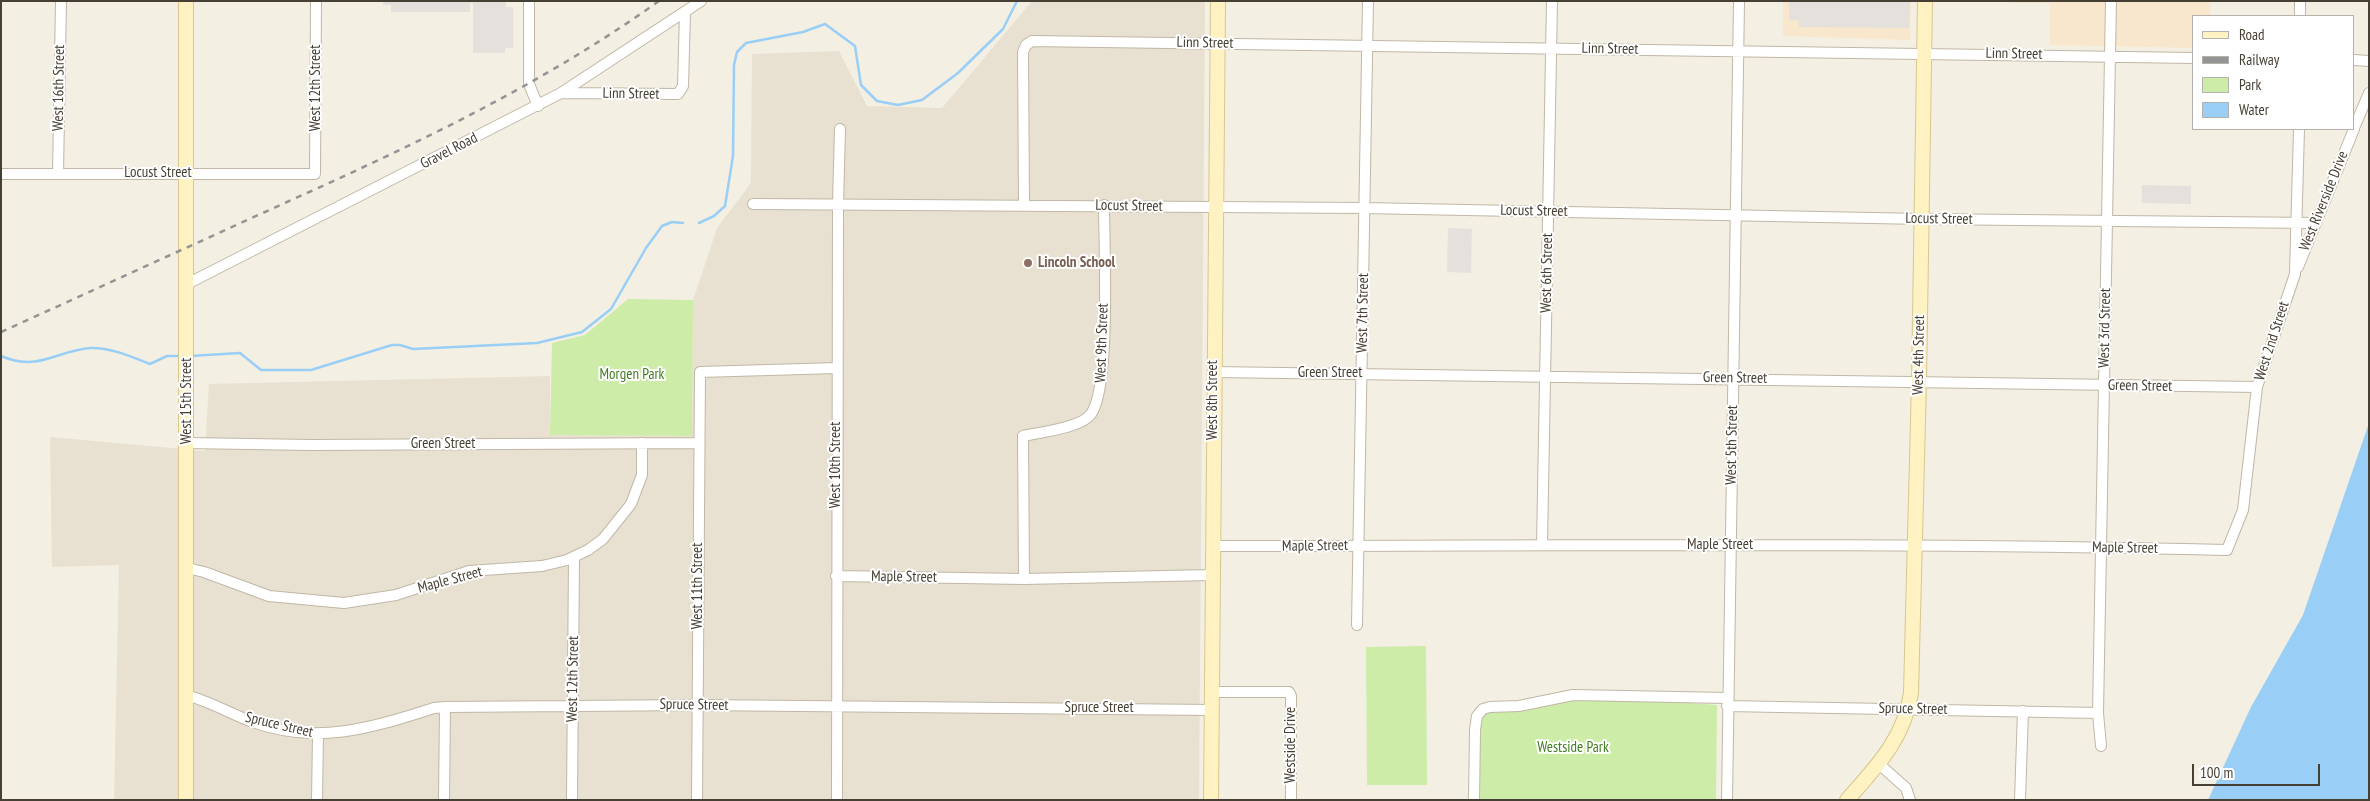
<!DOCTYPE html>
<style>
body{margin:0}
#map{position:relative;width:2370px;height:801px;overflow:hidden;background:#f4efe3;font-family:"PT Sans Narrow",sans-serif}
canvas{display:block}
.frame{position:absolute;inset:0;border:2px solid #463f33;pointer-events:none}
.legend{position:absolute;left:2192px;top:15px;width:162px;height:115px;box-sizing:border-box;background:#fff;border:1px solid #b5b2ad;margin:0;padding:6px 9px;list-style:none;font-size:15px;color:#463f33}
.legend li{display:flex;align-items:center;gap:10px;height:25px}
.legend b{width:25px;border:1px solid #b5b2ad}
.scale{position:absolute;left:2192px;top:764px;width:128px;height:22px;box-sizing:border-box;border:2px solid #463f33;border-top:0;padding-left:6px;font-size:15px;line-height:18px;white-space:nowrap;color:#463f33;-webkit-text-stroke:4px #fff;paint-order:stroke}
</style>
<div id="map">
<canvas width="2370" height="801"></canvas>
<div class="frame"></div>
<ul class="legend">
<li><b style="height:6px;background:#fff2c2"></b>Road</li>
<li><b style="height:6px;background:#949494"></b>Railway</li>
<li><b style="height:14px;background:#cceca8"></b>Park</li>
<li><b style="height:14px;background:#99cef7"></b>Water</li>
</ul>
<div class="scale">100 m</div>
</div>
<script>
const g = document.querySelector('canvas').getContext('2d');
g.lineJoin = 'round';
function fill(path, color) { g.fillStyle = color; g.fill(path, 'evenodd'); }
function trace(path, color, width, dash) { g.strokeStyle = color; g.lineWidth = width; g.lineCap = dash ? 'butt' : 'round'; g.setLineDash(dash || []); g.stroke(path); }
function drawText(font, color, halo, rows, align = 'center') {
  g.font = font + ' "PT Sans Narrow",sans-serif'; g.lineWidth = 4; g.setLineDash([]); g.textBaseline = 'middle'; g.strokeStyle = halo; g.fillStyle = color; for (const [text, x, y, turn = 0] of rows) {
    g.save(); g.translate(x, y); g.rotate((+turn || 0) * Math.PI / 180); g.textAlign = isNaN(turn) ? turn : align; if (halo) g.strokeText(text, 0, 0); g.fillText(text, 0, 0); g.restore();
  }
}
fill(new Path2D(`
 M1032 1H1205L1199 800H114L119 565 52 567 50 437 205 451 209 384 550 376V435L692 436 693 300 717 228 751 183 752 54 839 51 867 106 942 108Z`), '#e8e1d1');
fill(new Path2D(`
 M1783 1H1911L1910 40 1783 36Z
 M2011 1H2210V16H2194V48L2050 45V3H2011Z`), '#f8e7cc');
fill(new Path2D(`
 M628 299 693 300 692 436 550 435 552 343 585 335Z
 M1426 646 1427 785H1367L1366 647Z
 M1573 695 1717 705 1716 800H1474L1477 716 1490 707Z`), '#cceca8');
fill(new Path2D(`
 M383 1H506V7H513V48H505V53H473V3H470V12H391V5H383Z
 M1789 1H1910L1909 28 1799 27V20H1789Z
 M2142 185 2191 186V204L2142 203Z
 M1448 228 1472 229 1471 273 1447 272Z`), '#e4e1dc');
fill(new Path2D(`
 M2369 423V800H2208L2251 707 2303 615Z`), '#99cef7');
trace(new Path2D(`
 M699 223 714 216 725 206 733 156 734 65 737 52 746 43 803 32 825 24 855 46 861 85 877 101 898 105 922 100 958 73 1003 29 1017 1
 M1 356C39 372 55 351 90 348 110 347 132 357 150 364L167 356H182
 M190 356 240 353 261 370H311L392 345H400L413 349 537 343 582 332 611 309 646 248 662 226 672 222 683 223`), '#99cef7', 2.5);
const street = new Path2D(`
 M529 1V84L538 106
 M2300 1V16
 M2354 60 2369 61
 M562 93 678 94 683 86 685 13
 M2354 128 2369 93
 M1 174H315L316 1
 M58 174 61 1
 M753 204 1364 208 1922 219 2314 223
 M1024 204 1023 52 1026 45 1032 41 2194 58
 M2298 267 2354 129
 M187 284 561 93 701 1
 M1213 372 2257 387
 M187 443 311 445 699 443
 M1542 544 1552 1
 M1213 546C1551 546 1889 542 2227 550L2243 510 2257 387 2295 274 2299 129
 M187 568 204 572 269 596 344 603 396 595 469 571 542 566 567 560 588 550 603 539 631 504 642 475V443
 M836 576 1024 579 1212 575
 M1024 579 1023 436C1041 432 1081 428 1091 414 1111 387 1104 245 1104 205
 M1357 625 1368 1
 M1212 692H1289L1291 696V800
 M186 695C209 701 229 713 250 721 316 746 371 728 434 708L445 707 698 705 1212 710
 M1727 706 2098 713
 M2101 746 2098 713 2111 1
 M1879 764 1906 788 1910 800
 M317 800 318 735
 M444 800 445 707
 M572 800 574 558
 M697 800 700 372 837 368
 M837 800 838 204 840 129
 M1474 800 1475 730 1477 716 1483 709 1490 707 1519 706 1573 695 1727 698
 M1727 800 1739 1
 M2020 800 2023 711`);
const secondary = new Path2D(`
 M186 1V800
 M1211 800 1218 1
 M1847 800C1877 766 1904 739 1911 693L1919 381 1925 1`);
trace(street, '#c0b7a5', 12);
trace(secondary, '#d8c68e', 16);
trace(street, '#fff', 10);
trace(secondary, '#fff2c2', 14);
trace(new Path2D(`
 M1 332C96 289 192 245 287 202 416 144 543 84 659 1`), '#949494', 2.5, [6, 6]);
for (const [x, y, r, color] of [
 [1028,263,5,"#8d6e63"]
]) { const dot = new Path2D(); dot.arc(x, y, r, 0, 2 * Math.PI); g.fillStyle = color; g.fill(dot); trace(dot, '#fff', 2); }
drawText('15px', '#463f33', '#fff', [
 ["Linn Street",1205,43,1],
 ["Linn Street",1610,49,1],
 ["Linn Street",2014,54,1],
 ["West 16th Street",59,88,-89],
 ["West 12th Street",316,88,-90],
 ["Linn Street",631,94,1],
 ["Gravel Road",449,151,-27],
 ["Locust Street",158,173],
 ["West Riverside Drive",2324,201,-68],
 ["Locust Street",1129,206,1],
 ["Locust Street",1534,211,1],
 ["Locust Street",1939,219,1],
 ["West 6th Street",1547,273,-89],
 ["West 7th Street",1363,313,-89],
 ["West 3rd Street",2105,328,-89],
 ["West 2nd Street",2272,341,-72],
 ["West 9th Street",1102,343,-88],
 ["West 4th Street",1919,355,-89],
 ["Green Street",1330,373],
 ["Green Street",1735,378,1],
 ["Green Street",2140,386,1],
 ["West 8th Street",1213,400,-90],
 ["West 15th Street",187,401,-90],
 ["Green Street",443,444],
 ["West 5th Street",1732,445,-89],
 ["West 10th Street",836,465,-90],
 ["Maple Street",1720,545],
 ["Maple Street",1315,546,-1],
 ["Maple Street",2125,548,1],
 ["Maple Street",904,577,1],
 ["Maple Street",450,580,-15],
 ["West 11th Street",698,586,-90],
 ["West 12th Street",573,679,-89],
 ["Spruce Street",694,705,1],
 ["Spruce Street",1099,708],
 ["Spruce Street",1913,709,1],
 ["Spruce Street",279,725,13],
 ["Westside Drive",1291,745,-90]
]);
drawText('bold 15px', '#785e54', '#fff', [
 ["Lincoln School",1038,263]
], 'left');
drawText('15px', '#417d21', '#fff', [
 ["Morgen Park",632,375],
 ["Westside Park",1573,748]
]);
</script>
